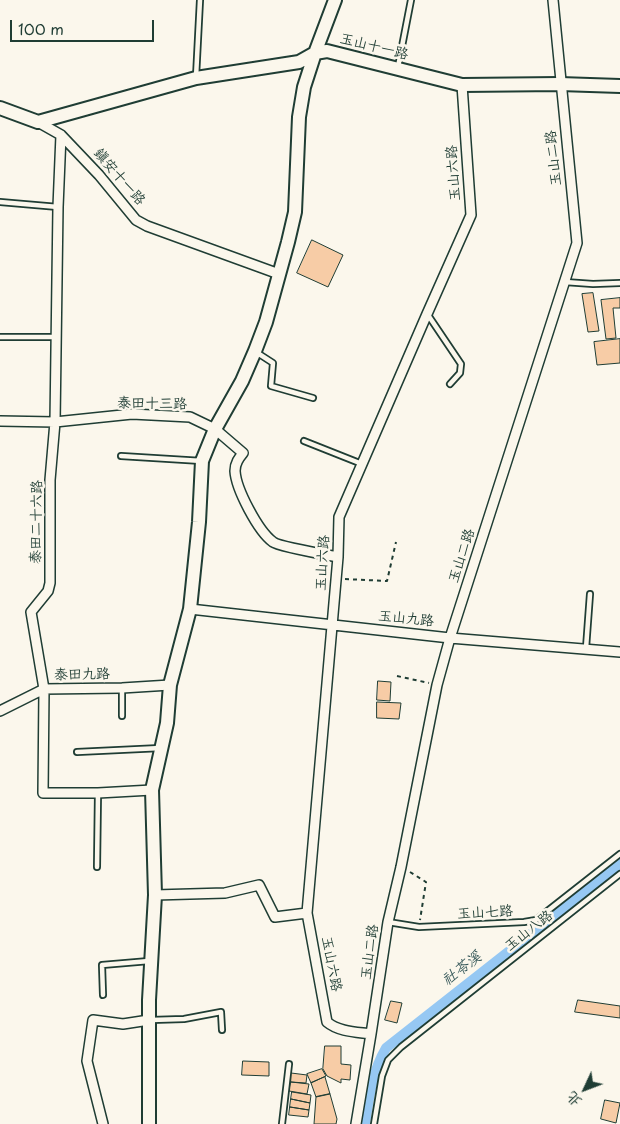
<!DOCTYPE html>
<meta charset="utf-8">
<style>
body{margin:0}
#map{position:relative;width:620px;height:1124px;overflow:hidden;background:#fbf7ec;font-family:"Playpen Sans","LXGW WenKai TC",sans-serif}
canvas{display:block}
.north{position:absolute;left:560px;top:1064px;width:50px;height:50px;-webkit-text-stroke:4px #fbf7ec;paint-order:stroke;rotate:227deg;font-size:14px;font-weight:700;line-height:20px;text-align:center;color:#1f3d34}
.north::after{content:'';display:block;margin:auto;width:18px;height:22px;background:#1f3d34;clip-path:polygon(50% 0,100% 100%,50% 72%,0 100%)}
.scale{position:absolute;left:10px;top:20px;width:144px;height:22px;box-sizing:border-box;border:2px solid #1f3d34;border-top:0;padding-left:6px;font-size:15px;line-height:18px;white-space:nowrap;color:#1f3d34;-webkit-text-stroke:4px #fbf7ec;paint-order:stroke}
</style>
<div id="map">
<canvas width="620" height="1124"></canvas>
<div class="north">北</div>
<div class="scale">100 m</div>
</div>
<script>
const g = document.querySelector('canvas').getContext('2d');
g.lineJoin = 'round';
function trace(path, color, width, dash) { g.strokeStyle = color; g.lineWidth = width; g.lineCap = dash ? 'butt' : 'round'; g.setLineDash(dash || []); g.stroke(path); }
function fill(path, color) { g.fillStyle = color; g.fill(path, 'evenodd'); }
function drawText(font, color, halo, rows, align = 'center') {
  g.font = font + ' "Playpen Sans","LXGW WenKai TC",sans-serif'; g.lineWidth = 5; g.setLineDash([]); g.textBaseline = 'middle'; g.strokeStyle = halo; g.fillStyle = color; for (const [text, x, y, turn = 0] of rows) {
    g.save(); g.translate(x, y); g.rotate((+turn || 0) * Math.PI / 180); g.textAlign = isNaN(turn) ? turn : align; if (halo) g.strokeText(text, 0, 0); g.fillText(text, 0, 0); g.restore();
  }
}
trace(new Path2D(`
 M365 1124C369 1097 372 1072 386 1048L620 864`), '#96c8f3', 10);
const building = new Path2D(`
 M312 240 343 255 328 287 297 273Z
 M593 293 599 331 588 332 582 294Z
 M620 298V308H613L616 338 606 339 601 300Z
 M620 339V363L597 365 594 342Z
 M378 681 391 682 390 701 377 700Z
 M377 702 401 703 399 719 377 718Z
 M578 1000 620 1006V1018L575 1012Z
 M391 1001 402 1003 397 1023 385 1020Z
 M325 1046H341V1064L351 1065 350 1080 341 1079V1083L327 1076 323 1069Z
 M243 1061 269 1062V1076L242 1075Z
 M322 1069 326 1076 311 1083 307 1074Z
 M291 1073 307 1075 306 1083 291 1082Z
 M325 1077 330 1094 316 1097 311 1083Z
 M291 1082 309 1084 307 1094 289 1091Z
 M292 1092 311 1095 310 1103 291 1099Z
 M330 1094 337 1119 336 1124H314L316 1097Z
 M291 1099 310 1103 309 1110 290 1107Z
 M605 1100 620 1103 616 1123 601 1119Z
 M290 1107 309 1110 308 1117 289 1115Z`);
fill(building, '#f7cca6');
trace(building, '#1f3d34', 1);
const lane = new Path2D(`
 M398 67 411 0
 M196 77 200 0
 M0 202 58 207
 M565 282 593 284 620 283
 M428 315 461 364 460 373 450 384
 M0 337H56
 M256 352 273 363 271 386 313 398
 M304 441 362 464
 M121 456 202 461
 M586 648 590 594
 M122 716V688
 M77 752 161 748
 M97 867 98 793
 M388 922 419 927 524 922 536 920 620 854
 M103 995 102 965 149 961
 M151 1020 184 1019 221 1012 222 1030
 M282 1124 289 1064
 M374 1124 382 1076 388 1060 401 1047 620 874`);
const street = new Path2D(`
 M38 122 61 135 99 175 136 220 147 226 279 274
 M61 135 58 207 55 422 50 480V583L48 591 31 612 44 689 43 793H98L152 790
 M0 421 55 422 132 414 190 417 215 429 243 453C239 458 235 463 235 471 236 489 258 531 273 542 278 546 327 555 338 557
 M190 609 450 638 620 652
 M0 711 44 689 122 688 170 685
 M155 895 225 893 259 885 275 917 307 913
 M371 1034C357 1032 339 1032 327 1022L307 913 338 557 339 517 427 314 471 215 462 85
 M103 1124 87 1061 93 1020 123 1024 149 1020
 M356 1124 371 1034 388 922 401 867 437 685 450 638 577 243 553 0`);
const secondary = new Path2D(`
 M0 108 38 122 196 78 299 62 315 53 327 51 462 85 560 84 620 86
 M149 1124V1000L155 895 152 790 167 723 170 685 190 609 199 522 202 461 215 429 242 381 255 351 266 322 288 242 295 212 299 117 304 87 315 53 335 0`);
trace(lane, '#1f3d34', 8);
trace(street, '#1f3d34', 12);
trace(secondary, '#1f3d34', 16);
trace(new Path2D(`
 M345 579 387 581 396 542
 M397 676 429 683
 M410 872 426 882 420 920`), '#1f3d34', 2, [4, 4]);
trace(lane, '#fbf7ec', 4.5);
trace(street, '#fbf7ec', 9);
trace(secondary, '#fbf7ec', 12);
drawText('14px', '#1f3d34', '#fbf7ec', [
 ["玉山十一路",374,47,14],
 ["玉山二路",554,158,-96],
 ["玉山六路",454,173,-94],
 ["鎮安十一路",119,177,49],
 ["泰田十三路",152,404,1],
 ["泰田二十六路",37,522,-89],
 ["玉山二路",462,556,-72],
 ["玉山六路",323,563,-86],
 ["玉山九路",406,619,6],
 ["泰田九路",82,675,-1],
 ["玉山七路",485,913,-3],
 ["玉山八路",529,931,-38],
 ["玉山二路",370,952,-82],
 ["玉山六路",331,964,79]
]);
drawText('italic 15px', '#37595a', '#fbf7ec', [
 ["社苓溪",462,969,-38]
]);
</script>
